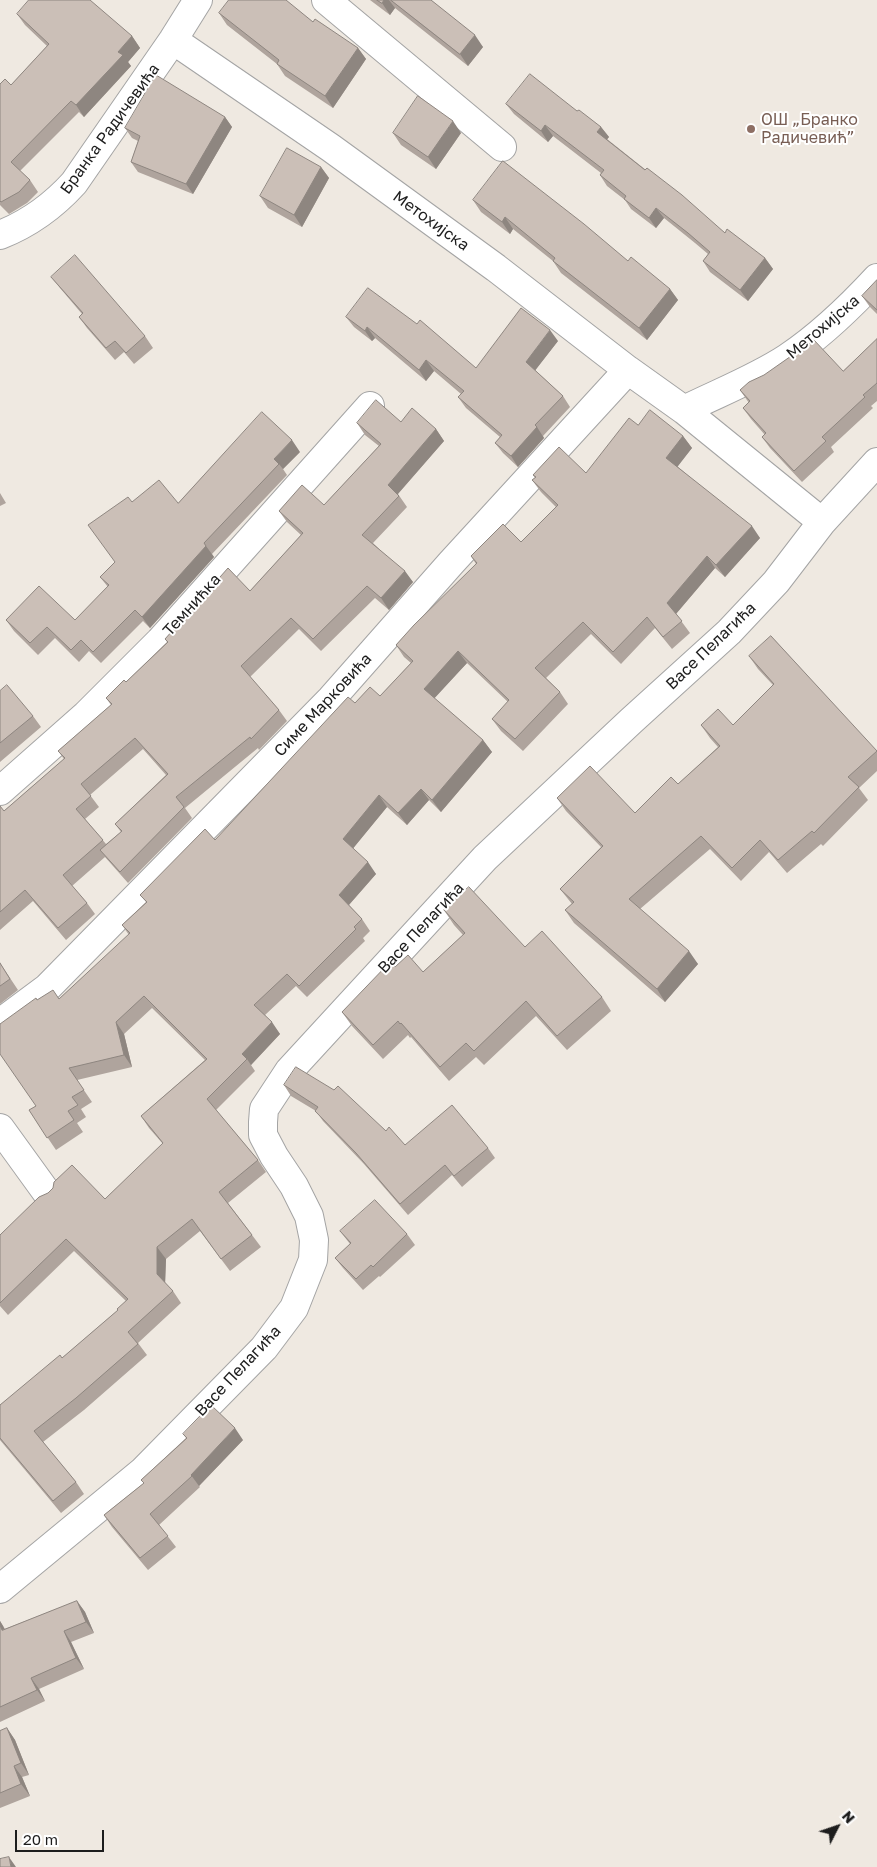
<!DOCTYPE html>
<meta charset="utf-8">
<style>
body{margin:0}
#map{position:relative;width:877px;height:1867px;overflow:hidden;background:#efe9e1;font-family:"Golos Text",sans-serif}
canvas{display:block}
.north{position:absolute;left:812px;top:1802px;width:50px;height:50px;-webkit-text-stroke:4px #fff;paint-order:stroke;rotate:49deg;font-size:14px;font-weight:700;line-height:20px;text-align:center;color:#1d1d1d}
.north::after{content:'';display:block;margin:auto;width:18px;height:22px;background:#1d1d1d;clip-path:polygon(50% 0,100% 100%,50% 72%,0 100%)}
.scale{position:absolute;left:15px;top:1830px;width:89px;height:22px;box-sizing:border-box;border:2px solid #1d1d1d;border-top:0;padding-left:6px;font-size:15px;line-height:18px;white-space:nowrap;color:#1d1d1d;-webkit-text-stroke:4px #fff;paint-order:stroke}
</style>
<div id="map">
<canvas width="877" height="1867"></canvas>
<div class="north">N</div>
<div class="scale">20 m</div>
</div>
<script>
const g = document.querySelector('canvas').getContext('2d');
g.lineJoin = 'round';
function trace(path, color, width, dash) { g.strokeStyle = color; g.lineWidth = width; g.lineCap = dash ? 'butt' : 'round'; g.setLineDash(dash || []); g.stroke(path); }
function fill(path, color) { g.fillStyle = color; g.fill(path, 'evenodd'); }
function drawText(font, color, halo, rows, align = 'center') {
  g.font = font + ' "Golos Text",sans-serif'; g.lineWidth = 4; g.setLineDash([]); g.textBaseline = 'middle'; g.strokeStyle = halo; g.fillStyle = color; for (const [text, x, y, turn = 0] of rows) {
    g.save(); g.translate(x, y); g.rotate((+turn || 0) * Math.PI / 180); g.textAlign = isNaN(turn) ? turn : align; if (halo) g.strokeText(text, 0, 0); g.fillText(text, 0, 0); g.restore();
  }
}
const street = new Path2D(`
 M326 0 502 147
 M173 40 331 148 496 268 628 370 684 410 822 522
 M0 235C28 224 54 205 74 183L173 40 198 0
 M684 410C718 393 755 379 787 358 817 338 852 305 877 278
 M0 791 86 715 160 641 370 406
 M0 1023 47 988 331 699 451 563 628 370
 M0 1128 47 1193
 M0 1589 143 1471 264 1348 294 1308 313 1260 314 1240 309 1216 294 1186 274 1156 263 1135V1122L264 1109 289 1071 485 858 631 721 729 632 776 582 822 522 877 462`);
trace(street, '#a4a4a4', 30);
trace(street, '#fff', 28);
fill(new Path2D(`
 M370 0H431L483 47 468 66 395 8 390 15Z
 M219 13 313 22 358 48 366 59 333 108 285 76 277 64 227 25Z
 M17 14 132 36 140 48 128 62 131 66 84 117 79 112 20 171 30 180 38 192 27 203 9 214 0 205V84L11 85 47 46 25 25Z
 M506 104 577 111 601 127 609 137 607 139 725 233 765 258 773 269 748 301 710 272 703 261 708 254 695 243 664 218 656 228 631 209 625 200 607 186 600 175 601 173 553 136 548 142 514 114Z
 M225 117 232 127 193 194 138 172 131 162 138 141 132 138 125 128Z
 M393 133H461L436 169 401 145Z
 M321 167 329 178 302 227 268 208 260 196Z
 M473 200 628 261 670 289 678 300 647 340 561 273 553 261 513 229 510 234 481 212Z
 M51 277 145 336 153 348 134 364 124 352 115 360 87 328 79 317 82 314 60 288Z
 M877 280V314L870 307 862 296Z
 M346 317 476 368 558 341 535 370 563 396 570 407 543 436 544 438 518 467 503 453 495 443 500 437 466 408 458 397 461 394 434 371 426 381 375 338 372 341 354 327Z
 M877 339V401L871 406 873 408 831 447 834 452 802 482 770 448 762 437 765 435 751 419 743 408 749 403 740 390 843 371Z
 M401 422 436 429 444 441 398 494 407 507 373 543 413 582 389 610 375 598 321 651 299 629 250 677 279 710 287 721 259 750 258 748 185 808 192 818 128 883 105 857 72 886 87 903 95 914 66 940 33 901 0 930V806L4 811 64 759 58 751 111 705 106 698 126 682 167 642 165 639 250 591 301 535 287 522 279 511 324 505 379 446 365 435 357 423ZM143 749 166 775 115 824 121 832 106 844 85 819 99 807 90 795Z
 M638 425 683 436 692 448 677 466 760 538 725 577 715 568 676 614 690 633 672 649 655 628 621 664 591 634 546 678 560 692 568 704 523 751 501 731 492 719 508 702 467 663 434 698 483 740 492 752 441 812 429 800 407 825 387 807 353 848 376 874 349 905 362 919 370 931 363 938 365 941 307 997 296 986 265 1015 280 1034 251 1065 255 1071 216 1110 258 1160 266 1172 228 1203 261 1247 230 1271 200 1231 166 1259 165 1283 173 1291 181 1303 138 1343 147 1355 84 1410 43 1442 76 1482 84 1494 61 1513 0 1440V1405L62 1358 118 1310 126 1301 74 1251 8 1315 0 1306V1235L105 1199 163 1144 149 1128 141 1116 205 1060 152 1008 124 1034 132 1067 77 1080 92 1102 81 1109 86 1117 77 1123 83 1132 56 1150 29 1110 36 1106 37 1000 59 999 129 935 122 925 146 902 140 895 215 840 355 703 380 696 411 663 404 657 396 645 476 564 471 556 521 542 556 507 541 492 532 480 535 478 533 475 586 473Z
 M300 452 283 469 287 475 212 554 214 557 150 628 143 621 101 663 89 651 79 662 55 638 38 655 14 631 6 620H75L108 587 100 577 115 562 132 502 178 503Z
 M0 493 6 503 0 506Z
 M771 636 877 752V771L859 788 868 800 823 846 821 844 787 873 769 852 741 881 710 849 640 909 698 964 665 1002 574 923 565 910 572 904 560 889 601 847 566 811 557 798 635 813 678 784 718 747 710 738 701 725H733L773 685 758 669 749 656Z
 M0 691 33 716 41 727 0 762Z
 M444 910 525 947 602 997 611 1011 567 1050 536 1016 484 1065 476 1057 449 1081 411 1037 410 1038 408 1035 383 1059 352 1026 342 1012 395 967 423 972 463 935 454 925Z
 M0 963 18 990 0 1004Z
 M284 1085 386 1131 405 1145 488 1148 495 1158 462 1187 452 1175 408 1215 364 1164 323 1121 316 1111 291 1096Z
 M340 1231 407 1234 415 1245 380 1277 379 1276 363 1290 343 1268 335 1258 350 1244Z
 M183 1434 243 1440 199 1486 200 1487 159 1525 176 1547 148 1570 112 1527 104 1515 144 1483 141 1480 186 1438Z
 M77 1601 85 1612 94 1633 71 1642 84 1669 39 1689 45 1701 0 1722V1621L5 1629Z
 M7 1728 15 1740 29 1775 22 1777 30 1796 0 1808V1731Z`), '#afa49d');
fill(new Path2D(`
 M384 0H389L395 8 390 15 382 3Z
 M475 35 483 47 468 66 460 54Z
 M132 36 140 48 128 62 131 66 84 117 76 105 118 52Z
 M358 48 366 59 333 108 325 96Z
 M225 117 232 127 193 194 186 184Z
 M453 121 461 133 436 169 428 157Z
 M545 125 553 136 548 142 541 131Z
 M601 127 609 137 605 142 597 132Z
 M321 167 329 178 302 227 294 215Z
 M656 208 664 218 656 228 649 218Z
 M505 217 513 229 510 234 502 222Z
 M765 258 773 269 748 301 740 290Z
 M670 289 678 300 647 340 639 328Z
 M367 327 375 338 372 341 365 331Z
 M550 330 558 341 534 372 526 362Z
 M426 360 434 371 426 381 419 370Z
 M537 427 544 438 518 467 511 456Z
 M436 429 444 441 396 496 388 485Z
 M683 436 692 448 675 470 666 458Z
 M292 440 300 452 283 469 279 464 274 459Z
 M752 526 760 538 725 577 716 565Z
 M206 546 214 557 150 628 142 617Z
 M707 556 715 568 675 615 667 603Z
 M405 571 413 582 389 610 381 598Z
 M458 651 467 663 432 701 424 689Z
 M483 740 492 752 441 812 432 800Z
 M421 789 429 800 407 825 398 813Z
 M379 795 387 807 351 851 343 839Z
 M368 862 376 874 347 907 339 895Z
 M689 951 698 964 665 1002 657 989Z
 M116 1022 124 1034 132 1067 124 1055Z
 M272 1022 280 1034 251 1065 247 1059 242 1054Z
 M157 1247 166 1259 165 1286 157 1274Z
 M235 1428 243 1440 199 1486 191 1475Z
 M77 1601 85 1612 94 1633 86 1622Z
 M0 1621 3 1626 10 1642 2 1630 0 1625Z
 M64 1631 71 1642 84 1669 76 1658Z
 M31 1678 39 1689 45 1701 37 1690Z
 M7 1728 15 1740 29 1775 21 1763Z
 M14 1766 22 1777 30 1796 21 1784Z
 M9 1857 16 1867H11Z`), '#8e8680');
const building = new Path2D(`
 M29 0H90L132 36 118 52 123 55 76 105 71 101 11 162 30 180 19 192 1 202 0 201V84L5 79 11 85 49 44 17 14Z
 M229 0H286L313 22 315 19 358 48 325 96 277 64 279 60 219 13Z
 M377 0H384L382 3Z
 M391 0H431L475 35 460 54Z
 M530 74 577 111 579 110 601 127 597 132 645 170 647 168 682 195 725 233 727 229 765 258 740 290 703 261 710 252 688 233 656 208 649 218 624 199 626 196 600 175 604 170 545 125 541 131 506 104Z
 M156 75 225 117 186 184 131 162 140 136 125 128Z
 M418 96 453 121 428 157 393 133Z
 M287 148 321 167 294 215 260 196Z
 M503 161 584 224 628 261 631 257 670 289 639 328 553 261 555 258 505 217 502 222 473 200Z
 M75 255 145 336 126 353 115 341 106 348 79 317 83 313 51 277Z
 M877 280V310L862 296Z
 M368 288 417 324 420 320 476 368 521 308 550 330 526 362 563 396 535 425 537 427 511 456 495 443 502 435 458 397 464 391 426 360 419 370 367 327 365 331 346 317Z
 M877 339V383L863 395 865 397 822 437 826 441 794 471 762 437 766 433 743 408 750 401 740 390 749 382 764 375 814 340 843 371Z
 M376 400 401 422 412 408 436 429 388 485 399 496 362 535 405 571 381 598 367 586 313 639 291 618 241 666 279 710 251 739 250 737 176 797 184 807 120 872 100 850 122 831 115 824 168 774 135 738 81 784 91 796 76 809 103 840 63 875 87 903 58 928 25 890 0 912V806L4 811 65 758 58 751 112 704 106 698 124 680 126 682 168 642 165 639 228 568 250 591 303 533 279 511 302 485 324 505 381 444 357 423Z
 M650 410 683 436 666 458 752 526 716 565 707 556 667 603 682 621 663 637 647 617 613 652 583 622 535 668 560 692 515 739 492 719 509 700 458 651 424 689 483 740 432 800 421 789 398 813 379 795 343 839 368 862 339 895 362 919 354 927 356 929 299 986 287 974 254 1005 272 1022 242 1054 247 1059 207 1099 258 1160 219 1192 252 1235 221 1259 192 1219 157 1247V1274L173 1291 128 1332 138 1344 76 1398 34 1431 76 1482 53 1501 0 1438V1405L60 1355 62 1358 118 1310 117 1309 128 1299 66 1239 0 1303V1235L39 1197 48 1193 53 1188 54 1182 72 1165 105 1199 163 1143 141 1116 207 1059 144 996 116 1022 124 1055 69 1068 84 1090 72 1097 78 1105 68 1111 74 1120 47 1138 29 1110 36 1106 0 1054V1024L36 998 37 1000 53 990 59 999 130 933 122 925 147 902 140 895 205 829 215 840 348 697 355 703 370 687 380 696 413 661 396 645 414 625 477 563 471 556 503 524 521 542 558 505 532 480 536 477 533 475 559 447 586 473 629 418 638 425Z
 M262 412 292 440 274 459 279 464 204 543 206 546 142 617 135 610 93 652 81 640 71 650 47 627 30 643 6 620 39 586 75 620 109 585 100 577 115 562 88 525 128 497 132 502 159 480 178 503Z
 M771 636 877 751 848 777 859 787 814 833 812 831 778 860 760 840 732 868 701 836 629 899 689 951 657 989 565 910 574 902 560 889 603 846 557 798 590 766 635 813 671 777 678 784 720 746 701 725 718 709 733 725 774 684 749 656Z
 M7 685 33 716 0 743V691Z
 M469 887 525 947 542 931 602 997 557 1036 526 1001 474 1051 466 1043 440 1067 401 1023 400 1024 398 1021 373 1045 342 1012 390 962 395 967 408 955 423 972 465 933 444 910Z
 M0 963 10 979 0 986Z
 M296 1067 334 1090 338 1086 386 1131 389 1127 405 1145 452 1105 488 1148 454 1176 445 1165 400 1204 356 1153 315 1111 318 1107 284 1085Z
 M375 1200 407 1234 373 1267 371 1265 356 1279 335 1258 351 1243 340 1231Z
 M211 1405 235 1428 191 1475 192 1476 150 1514 168 1536 140 1558 104 1515 144 1483 141 1480 187 1438 183 1434Z
 M77 1601 86 1622 64 1631 76 1658 31 1678 37 1690 0 1707V1625L2 1630Z
 M7 1728 21 1763 14 1766 21 1784 0 1793V1731Z
 M9 1857 11 1867H0V1859Z`);
fill(building, '#cbbfb7');
trace(building, '#8e8680', 1);
for (const [x, y, r, color] of [
 [751,129,5,"#8d6e63"]
]) { const dot = new Path2D(); dot.arc(x, y, r, 0, 2 * Math.PI); g.fillStyle = color; g.fill(dot); trace(dot, '#fff', 2); }
drawText('16px', '#785e54', '#fff', [
 ["ОШ „Бранко",761,120],
 ["Радичевић”",761,138]
], 'left');
drawText('16px', '#1d1d1d', '#fff', [
 ["Бранка Радичевића",110,129,-54],
 ["Метохијска",431,221,36],
 ["Метохијска",823,327,-40],
 ["Темнићка",192,605,-48],
 ["Васе Пелагића",711,646,-44],
 ["Симе Марковића",323,705,-47],
 ["Васе Пелагића",421,928,-47],
 ["Васе Пелагића",238,1371,-47]
]);
</script>
